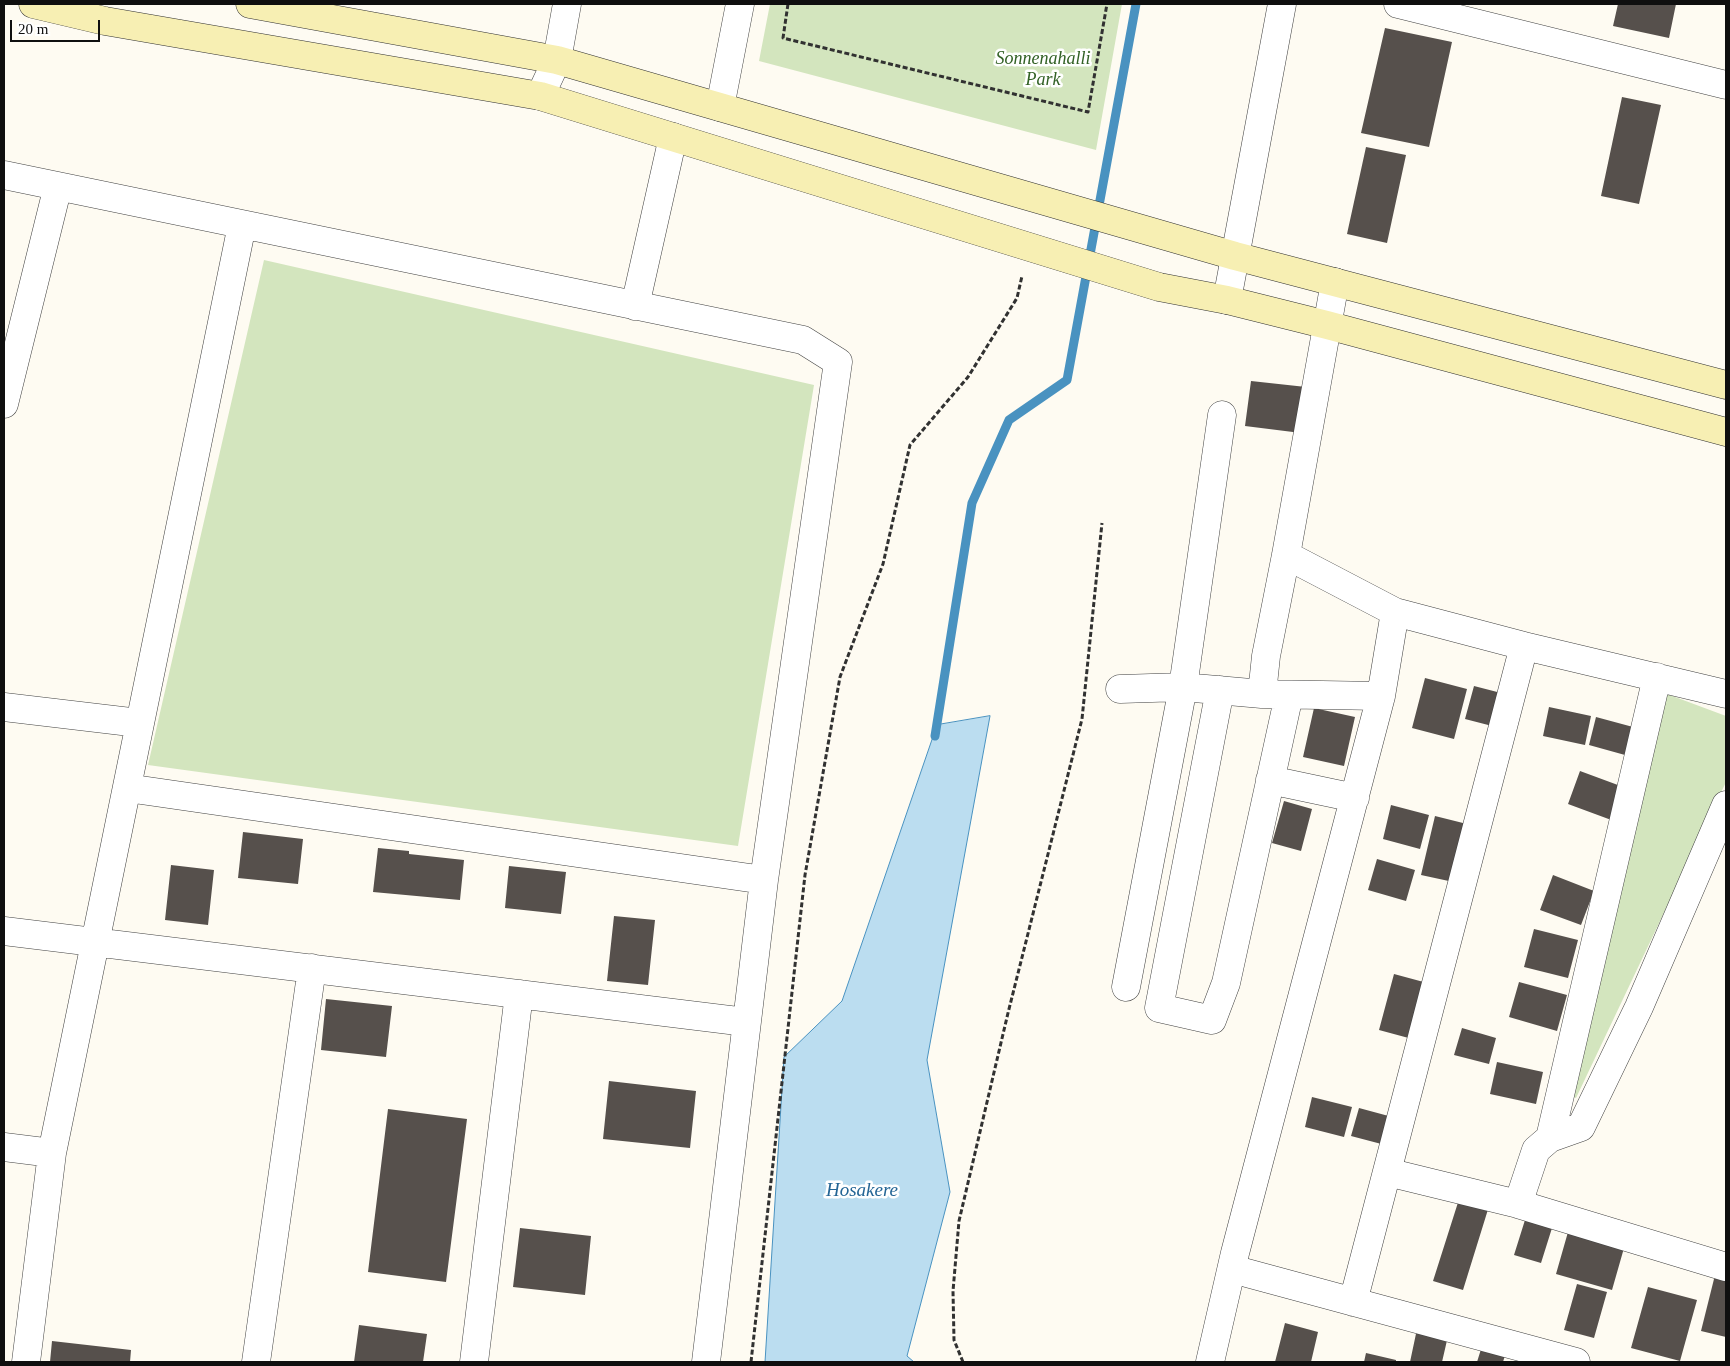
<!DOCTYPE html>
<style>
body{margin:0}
#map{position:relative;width:1730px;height:1366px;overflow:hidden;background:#fefbf2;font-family:"Times New Roman",serif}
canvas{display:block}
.frame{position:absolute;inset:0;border:5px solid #0f0f0f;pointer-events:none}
.scale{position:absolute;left:10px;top:20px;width:90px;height:22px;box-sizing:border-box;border:2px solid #0f0f0f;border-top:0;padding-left:6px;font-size:15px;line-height:18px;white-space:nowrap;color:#0f0f0f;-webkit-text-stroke:4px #fff;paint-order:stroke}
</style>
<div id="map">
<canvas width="1730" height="1366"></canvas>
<div class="frame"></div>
<div class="scale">20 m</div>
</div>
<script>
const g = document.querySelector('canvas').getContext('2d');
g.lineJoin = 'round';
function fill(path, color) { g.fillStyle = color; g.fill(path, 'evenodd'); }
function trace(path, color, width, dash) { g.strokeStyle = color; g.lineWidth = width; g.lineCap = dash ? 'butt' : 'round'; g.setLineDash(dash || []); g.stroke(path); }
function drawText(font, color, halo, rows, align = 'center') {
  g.font = font + ' "Times New Roman",serif'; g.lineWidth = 5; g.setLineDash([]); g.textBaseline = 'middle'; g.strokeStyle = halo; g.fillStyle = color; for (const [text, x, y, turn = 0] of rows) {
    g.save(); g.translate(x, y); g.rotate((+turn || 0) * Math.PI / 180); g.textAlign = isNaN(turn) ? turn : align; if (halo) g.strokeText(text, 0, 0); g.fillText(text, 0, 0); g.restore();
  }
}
fill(new Path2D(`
 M770 4H1122L1096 150 759 61Z
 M264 260 814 385 738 846 148 765Z
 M1667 694 1726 716V782L1576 1098 1561 1092Z`), '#d3e5be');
const water = new Path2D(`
 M990 716 927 1060 950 1192 907 1356 914 1362H765L784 1057 842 1001 937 725Z`);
fill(water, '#bbddf0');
trace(water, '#4992c0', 1);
trace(new Path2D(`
 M935 736 972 503 1009 420 1067 380 1136 4`), '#4992c0', 9);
fill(new Path2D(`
 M1618 4H1676L1669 38 1613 26Z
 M1385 28 1452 42 1429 147 1361 133Z
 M1622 97 1661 105 1639 204 1601 196Z
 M1366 147 1406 155 1387 243 1347 234Z
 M1251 381 1306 387 1301 433 1245 426Z
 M1425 678 1467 689 1454 739 1412 728Z
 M1474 686 1505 694 1496 727 1465 719Z
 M1549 707 1591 716 1585 745 1543 736Z
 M1314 708 1355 717 1344 766 1303 757Z
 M1596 717 1633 727 1625 755 1589 745Z
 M1580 771 1626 788 1614 821 1568 804Z
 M1284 801 1312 809 1301 851 1272 843Z
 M1391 805 1429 815 1420 849 1383 839Z
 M1435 816 1471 825 1458 883 1421 875Z
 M243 832 303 839 298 884 238 878Z
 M378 848 409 851V854L464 860 460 900 373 892Z
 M1377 859 1415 870 1406 901 1368 890Z
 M171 865 214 870 208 925 165 920Z
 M509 866 566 872 561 914 505 908Z
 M1553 875 1594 891 1581 925 1540 910Z
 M614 916 655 920 648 985 607 981Z
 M1534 929 1578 940 1568 978 1524 967Z
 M1394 974 1431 984 1416 1040 1379 1030Z
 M1519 982 1567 995 1557 1031 1509 1017Z
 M326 999 392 1006 386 1057 321 1050Z
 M1462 1028 1496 1038 1489 1064 1454 1055Z
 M1497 1062 1543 1072 1536 1104 1490 1094Z
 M609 1081 696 1091 690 1148 603 1139Z
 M1312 1097 1352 1107 1344 1137 1305 1127Z
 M1359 1108 1396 1118 1389 1146 1351 1136Z
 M388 1109 467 1119 446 1282 368 1272Z
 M1461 1193 1490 1203 1463 1290 1433 1281Z
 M1525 1220 1552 1228 1541 1263 1514 1255Z
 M1570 1225 1626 1241 1612 1290 1556 1274Z
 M520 1228 591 1236 585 1295 513 1287Z
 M1715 1275 1726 1278V1337L1701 1331Z
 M1577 1284 1607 1292 1594 1338 1564 1330Z
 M1648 1287 1697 1300 1680 1361 1631 1348Z
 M1285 1323 1318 1332 1311 1362H1275Z
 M359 1325 427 1334 423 1362H354Z
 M1417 1329 1448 1336 1442 1362H1410Z
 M52 1341 131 1350 130 1362H50Z
 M1482 1346 1506 1352 1503 1362H1477Z
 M1366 1353 1396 1360V1362H1364Z`), '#56504c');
const street = new Path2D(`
 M1398 4 1726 85
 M540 96 557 60 567 4
 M720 107 740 4
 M4 175 803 340 838 362 764 880
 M1227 300 1282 4
 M635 306 673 137
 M4 404 58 186
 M1286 555 1395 612 1524 646 1726 694
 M1120 689 1183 687 1262 694 1381 696
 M1220 690 1159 1008 1212 1020 1226 983 1289 695
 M1262 694 1266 656 1286 555 1335 282
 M4 707 139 723
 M1270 780 1355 798
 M127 788 764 880 706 1362
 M4 931 746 1022
 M1126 987 1183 687 1222 415
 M1550 1138 1657 677
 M4 1147 52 1153
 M1387 1172 1518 1204 1726 1267
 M1518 1204 1536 1150 1550 1138 1581 1127 1639 1007 1726 805
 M1232 1269 1576 1362
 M1353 1302 1524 646
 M26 1362 52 1153 242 225
 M256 1362 312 968
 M474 1362 519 994
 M1210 1362 1235 1253 1381 696 1395 612`);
const secondary = new Path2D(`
 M33 4 105 21 540 96 1159 287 1227 300 1327 325 1726 432
 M250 4 557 60 1235 256 1726 385`);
trace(street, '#424242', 29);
trace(secondary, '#313131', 29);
trace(new Path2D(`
 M788 4 783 38 1088 112 1107 4
 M751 1362 805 875 840 677 883 564 910 445 968 377 1017 298 1022 276
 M963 1362 954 1340 953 1291 959 1221 1008 1013 1082 719 1102 523`), '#313131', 3, [5, 2.5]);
trace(street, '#fff', 28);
trace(secondary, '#f7efb3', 28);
drawText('italic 18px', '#326125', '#fff', [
 ["Sonnenahalli",1043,59],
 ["Park",1043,80]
]);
drawText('italic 19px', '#246595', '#fff', [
 ["Hosakere",862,1191]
]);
</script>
